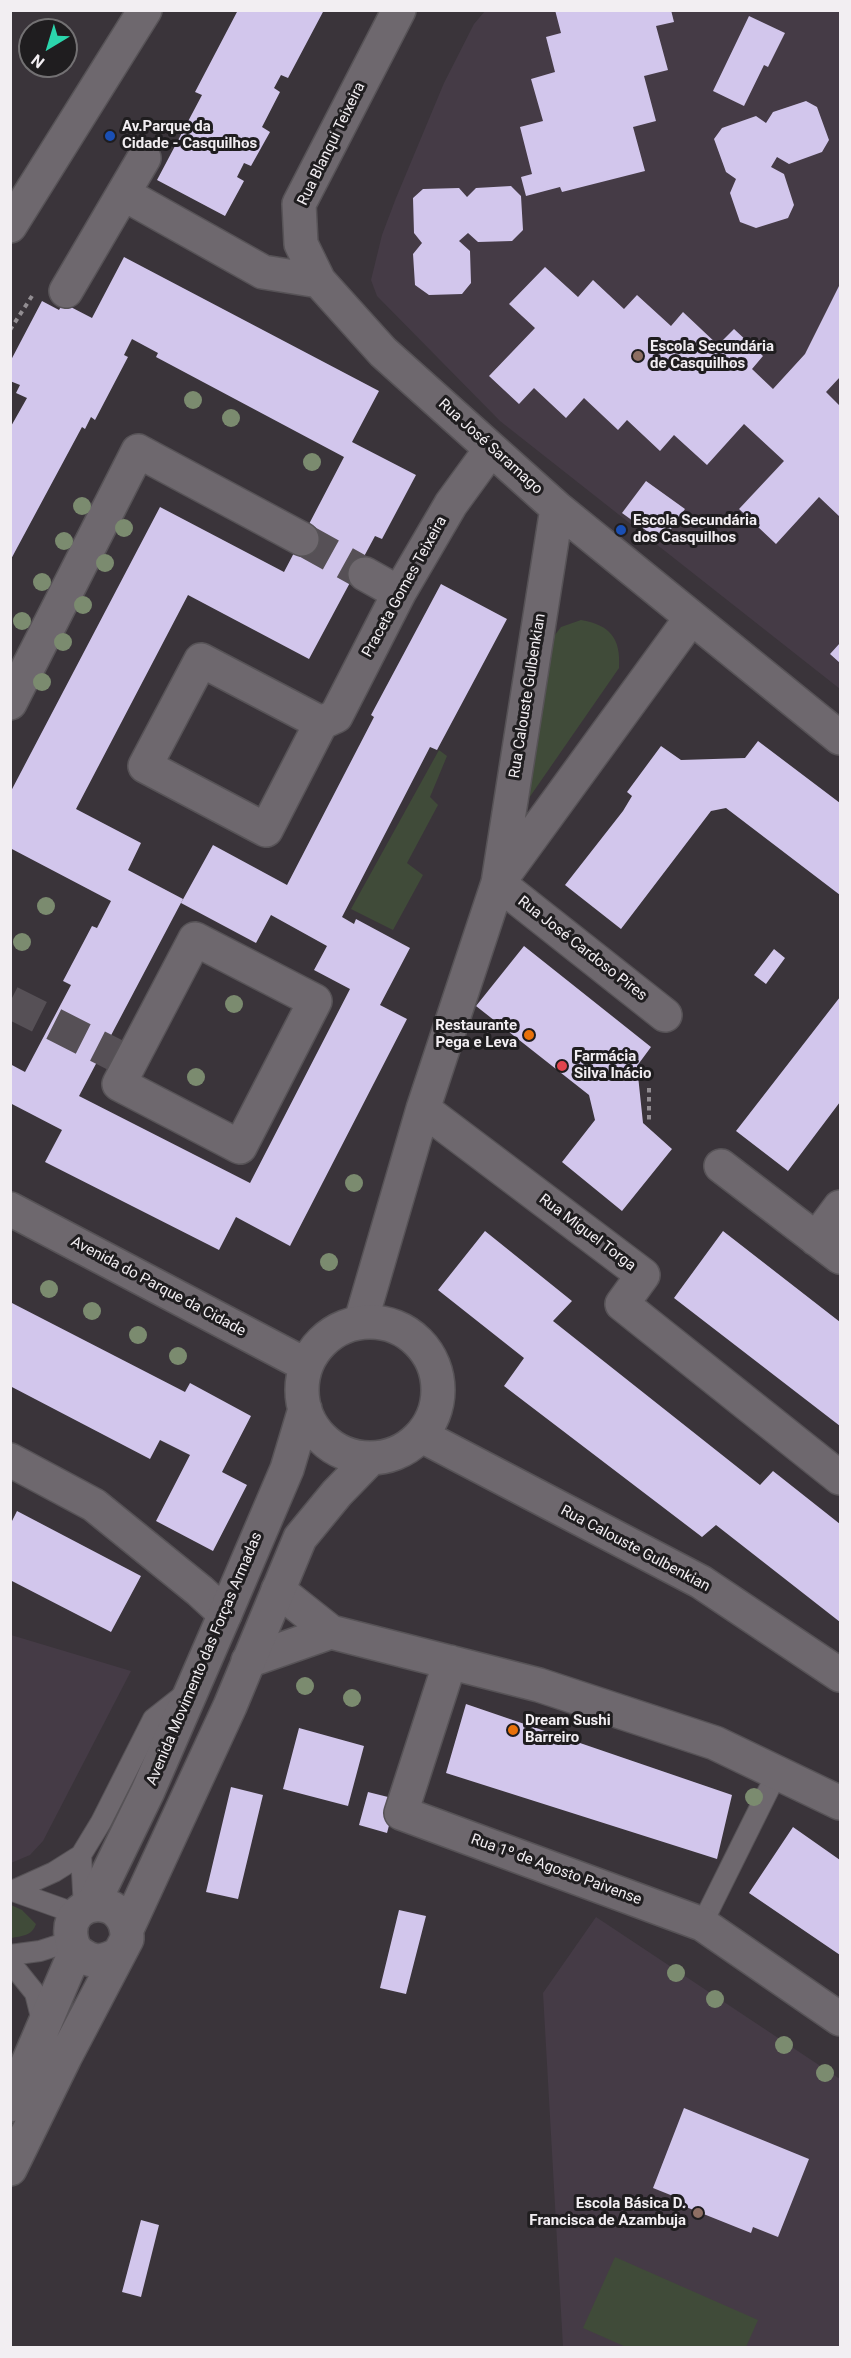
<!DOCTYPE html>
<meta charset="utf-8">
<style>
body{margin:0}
#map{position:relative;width:851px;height:2358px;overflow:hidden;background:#3a343a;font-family:Roboto,sans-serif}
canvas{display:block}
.frame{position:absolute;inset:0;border:12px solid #f2eef2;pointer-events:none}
.north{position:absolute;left:18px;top:18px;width:60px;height:60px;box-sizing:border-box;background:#1f1d1f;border:2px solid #737173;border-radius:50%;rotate:218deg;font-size:16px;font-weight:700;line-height:24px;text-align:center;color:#f2eef2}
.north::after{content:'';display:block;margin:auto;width:21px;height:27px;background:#2bd5ac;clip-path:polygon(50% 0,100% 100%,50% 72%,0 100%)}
</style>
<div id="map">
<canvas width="851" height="2358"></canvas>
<div class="frame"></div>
<div class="north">N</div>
</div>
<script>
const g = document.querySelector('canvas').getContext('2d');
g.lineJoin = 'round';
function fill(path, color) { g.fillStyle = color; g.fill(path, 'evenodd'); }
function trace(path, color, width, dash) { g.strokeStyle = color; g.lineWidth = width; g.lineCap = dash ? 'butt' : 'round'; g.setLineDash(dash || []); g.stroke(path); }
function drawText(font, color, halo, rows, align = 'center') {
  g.font = font + ' Roboto,sans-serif'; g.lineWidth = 6; g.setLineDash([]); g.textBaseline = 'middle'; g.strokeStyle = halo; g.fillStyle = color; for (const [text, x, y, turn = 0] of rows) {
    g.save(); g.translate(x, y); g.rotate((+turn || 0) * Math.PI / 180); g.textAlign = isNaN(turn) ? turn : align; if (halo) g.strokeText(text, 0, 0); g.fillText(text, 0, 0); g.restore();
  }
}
fill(new Path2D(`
 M485 11H840V689L500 421 377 296 371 280 382 235 396 198 444 83 474 24Z
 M11 1635 131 1671 43 1841 30 1855 11 1863Z
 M596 1917 840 2079V2347H563L543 1993Z`), '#453b46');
fill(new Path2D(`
 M581 620C610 625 621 638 619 668L529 798 526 797 551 640 561 627Z
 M439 750 447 756 430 797 438 805 407 863 423 875 393 930 351 909Z
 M11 1905 22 1910 36 1924C32 1936 22 1936 11 1938Z
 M615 2257 758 2320 746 2347H626L583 2328Z`), '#404b39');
fill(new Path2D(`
 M238 10H324L288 78 281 75 274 88 280 92 262 127 270 132 251 166 244 163 237 177 244 181 225 216 157 180 202 95 195 92Z
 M555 10H671L674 22 656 26 668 70 644 76 656 121 633 127 645 171 562 192 560 187 526 196 521 177 532 174 520 127 543 121 531 79 555 72 546 37 561 33Z
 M749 16 785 33 768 67 764 65 744 106 713 91Z
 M806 101 817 107 829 140 822 152 789 164 777 157 771 167 784 174 794 205 788 218 756 228 740 222 730 193 736 179 726 172 714 139 722 128 756 116 766 123 773 112Z
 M511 186 521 196 523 230 512 241 478 242 468 233 459 241 470 251 471 283 462 294 429 295 415 285 413 254 422 243 414 233 413 198 423 189 459 188 467 197 476 188Z
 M124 257 379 391 352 442 416 475 382 539 375 536 309 659 188 595 76 809 141 843 128 870 183 899 79 1096 250 1183 350 989 314 970 327 946 271 915 256 943 181 903 213 845 287 885 374 717 371 715 441 584 507 619 437 750 430 747 342 917 354 924 356 919 410 948 380 1005 407 1019 290 1246 236 1217 219 1250 45 1162 62 1130 10 1103V1064L25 1072 71 985 63 981 92 926 97 928 111 901 10 848V793L160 507 284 572 344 457 156 357 158 353 132 339 124 355 128 357 95 420 91 417 85 429 82 427 10 561V428L27 398 16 393 20 385 10 381V362L42 301 59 310 63 303 92 318Z
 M545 267 578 297 593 280 624 309 637 295 671 326 683 312 718 345 734 329 763 356 752 369 773 389 805 354 840 284V377L826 392 840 406V517L819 497 776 544 739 509 784 461 744 424 707 465 674 435 660 451 627 420 618 430 584 398 566 418 534 388 519 404 489 376 535 328 509 304Z
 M646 481 685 509 662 542 622 513Z
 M840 643V663L830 654Z
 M758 741 840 803V895L726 808 711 811 621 929 565 885 623 811 632 796 627 792 661 746 681 760 745 758Z
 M524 946 651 1047 637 1066 643 1123 672 1149 622 1211 562 1162 595 1120 589 1095 476 1006Z
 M774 949 785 958 766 984 754 975Z
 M840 997V1102L788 1171 736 1131Z
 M485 1231 572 1301 553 1321 760 1485 773 1471 840 1524V1622L716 1525 702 1537 504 1386 524 1358 438 1290Z
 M723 1231 840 1322V1426L674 1298Z
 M10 1302 185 1392 190 1383 251 1416 222 1472 247 1485 213 1551 156 1521 190 1455 160 1440 150 1459 10 1386Z
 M17 1511 141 1576 111 1632 10 1580V1525Z
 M466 1704 732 1795 717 1859 446 1773Z
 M299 1728 364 1746 348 1806 283 1789Z
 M231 1787 263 1795 238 1899 206 1892Z
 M368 1792 396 1799 387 1833 359 1825Z
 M793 1827 840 1860V1955L749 1893Z
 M399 1910 426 1916 406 1994 380 1988Z
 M684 2108 809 2159 778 2237 753 2227 751 2233 676 2203 678 2198 653 2188Z
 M141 2220 159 2225 141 2297 122 2292Z`), '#d2c6ec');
trace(new Path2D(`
 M302 539 365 574
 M10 1002 131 1063`), '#565056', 33, [33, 16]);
const lane = new Path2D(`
 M81 1855 84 1908
 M10 1890 77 1914
 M12 1891 54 1872 81 1855 101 1822 153 1719 186 1693
 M702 1924 777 1773
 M10 1955 40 1951 71 1941
 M10 1962 35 1993 43 2025`);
const street = new Path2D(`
 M124 194 263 272 319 281 383 352 557 508 840 738
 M319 281 301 244 299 204 399 10
 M66 291 144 158
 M365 574 399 593
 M201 660 321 723 266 830 145 766Z
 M10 703 138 451 302 539
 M321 723 336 716 399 593 451 504 491 449
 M501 879 691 618
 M498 883 665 1015
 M195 939 315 1001 240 1147 119 1084Z
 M423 1109 643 1275 622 1304 840 1478
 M721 1166 840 1257
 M816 1239 840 1207
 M361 1321 423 1109 498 883 557 508
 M10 1460 94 1505 200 1591 225 1614
 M278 1590 331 1632 539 1685 715 1743 840 1803
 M248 1661 331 1632
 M450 1662 401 1813 702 1924 840 2019`);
const secondary = new Path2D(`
 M10 226 145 10
 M10 1209 306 1365
 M302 1390a68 68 0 1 1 136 0a68 68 0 1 1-136 0Z
 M422 1436 701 1582 840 1675
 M93 1904 148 1791 225 1614 287 1469 305 1409
 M127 1929 230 1706 300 1538 337 1493 371 1458
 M10 2105 76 1950
 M10 2169 65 2057 127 1939C129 1892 66 1896 71 1936 72 1944 75 1951 82 1955 94 1964 105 1961 117 1955`);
trace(lane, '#575357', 22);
trace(street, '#575357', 36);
trace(secondary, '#575357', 36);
trace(new Path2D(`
 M10 330 32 296
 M649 1088V1121`), '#928d92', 4, [4.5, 4.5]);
trace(lane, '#6e686e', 20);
trace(street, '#6e686e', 33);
trace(secondary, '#6e686e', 33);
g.fillStyle = '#7b8b6f';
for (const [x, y] of [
 [193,400],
 [231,418],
 [312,462],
 [82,506],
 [124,528],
 [64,541],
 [105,563],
 [42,582],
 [83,605],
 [22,621],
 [63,642],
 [42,682],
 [46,906],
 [22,942],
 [234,1004],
 [196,1077],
 [354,1183],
 [329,1262],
 [49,1289],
 [92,1311],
 [138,1335],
 [178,1356],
 [305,1686],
 [352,1698],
 [754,1797],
 [676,1973],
 [715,1999],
 [784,2045],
 [825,2073]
]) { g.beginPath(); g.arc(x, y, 9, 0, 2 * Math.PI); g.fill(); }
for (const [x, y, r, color] of [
 [110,136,6,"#1a4fb4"],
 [638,356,6,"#8d6e63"],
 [621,530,6,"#1a4fb4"],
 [529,1035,6,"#e8710a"],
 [562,1066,6,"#e0444e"],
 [513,1730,6,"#e8710a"],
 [698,2213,6,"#8d6e63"]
]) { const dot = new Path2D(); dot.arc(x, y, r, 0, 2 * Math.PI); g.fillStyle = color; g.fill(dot); trace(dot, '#1f1d1f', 2); }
drawText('bold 15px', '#f2eef2', '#1f1d1f', [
 ["Av.Parque da",122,127],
 ["Cidade - Casquilhos",122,144],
 ["Escola Secundária",650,347],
 ["de Casquilhos",650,364],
 ["Escola Secundária",633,521],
 ["dos Casquilhos",633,538],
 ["Restaurante",517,1026,"right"],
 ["Pega e Leva",517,1043,"right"],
 ["Farmácia",574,1057],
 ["Silva Inácio",574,1074],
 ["Dream Sushi",525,1721],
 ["Barreiro",525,1738],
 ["Escola Básica D.",686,2204,"right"],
 ["Francisca de Azambuja",686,2221,"right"]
], 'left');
drawText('15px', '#f2eef2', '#1f1d1f', [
 ["Rua Blanqui Teixeira",332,144,-64],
 ["Rua José Saramago",490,447,42],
 ["Praceta Gomes Teixeira",405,587,-61],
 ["Rua Calouste Gulbenkian",528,696,-81],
 ["Rua José Cardoso Pires",582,949,38],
 ["Rua Miguel Torga",587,1233,37],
 ["Avenida do Parque da Cidade",158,1287,28],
 ["Rua Calouste Gulbenkian",635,1549,28],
 ["Avenida Movimento das Forças Armadas",205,1659,-67],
 ["Rua 1º de Agosto Paivense",556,1870,20]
]);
</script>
